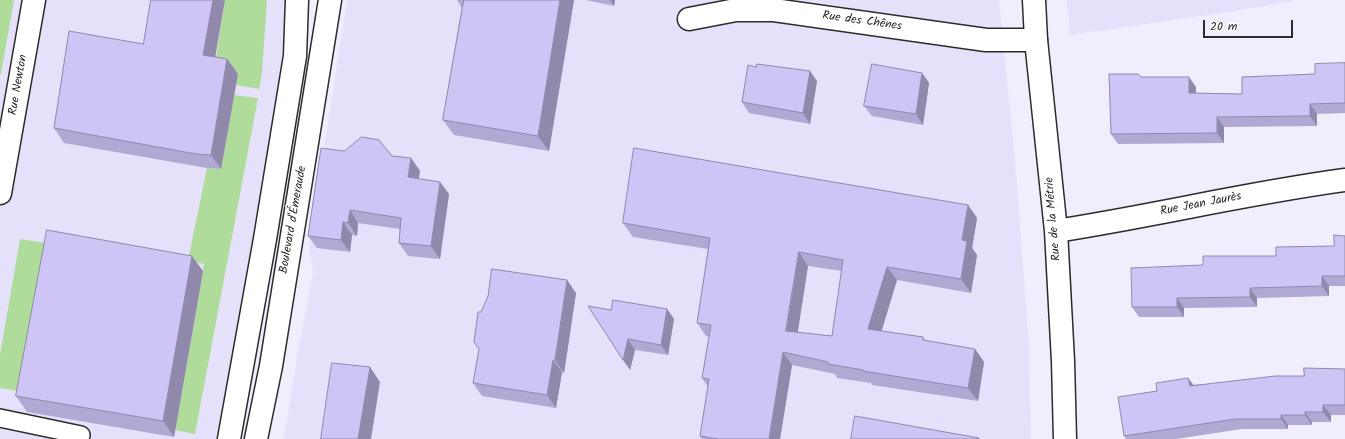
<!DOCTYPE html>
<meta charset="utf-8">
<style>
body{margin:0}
#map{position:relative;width:1345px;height:439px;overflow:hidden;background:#f0edfc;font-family:Kalam,sans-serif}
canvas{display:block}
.scale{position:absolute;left:1203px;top:20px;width:90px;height:18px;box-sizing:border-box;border:2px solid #2b2b2b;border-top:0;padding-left:5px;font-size:12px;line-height:14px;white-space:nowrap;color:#2b2b2b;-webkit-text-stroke:3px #fff;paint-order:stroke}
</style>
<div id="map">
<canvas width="1345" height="439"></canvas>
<div class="scale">20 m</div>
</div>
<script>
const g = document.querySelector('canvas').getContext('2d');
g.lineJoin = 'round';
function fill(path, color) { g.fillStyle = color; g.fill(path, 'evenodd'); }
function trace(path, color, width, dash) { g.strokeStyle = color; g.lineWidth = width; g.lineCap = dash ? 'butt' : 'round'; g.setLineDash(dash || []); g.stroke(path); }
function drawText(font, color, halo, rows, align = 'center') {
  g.font = font + ' Kalam,sans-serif'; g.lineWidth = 3; g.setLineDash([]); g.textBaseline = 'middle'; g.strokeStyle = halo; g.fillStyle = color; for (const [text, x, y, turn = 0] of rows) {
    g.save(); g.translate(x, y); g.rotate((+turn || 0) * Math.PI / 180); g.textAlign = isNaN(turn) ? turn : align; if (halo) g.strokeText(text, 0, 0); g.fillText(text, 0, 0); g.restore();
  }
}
fill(new Path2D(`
 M0 0H287L278 94 221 439H0Z
 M347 0H999L1015 161 1029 348 1031 439H284L299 346 313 273 309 245Z
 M1067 0H1298L1235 11 1070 35Z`), '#e6e1fa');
fill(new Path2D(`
 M0 0H14L1 74H0Z
 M225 0H267L262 72 259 89 236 85 238 74 214 70Z
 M234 95 258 98 195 434 175 430 204 264 188 260 207 168 221 169Z
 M20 239 58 245 30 393 0 388V355Z`), '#afdc9a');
const lane = new Path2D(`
 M0 418 81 435`);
const street = new Path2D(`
 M689 19 736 10H774L986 40H1036
 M0 193 34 0`);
const secondary = new Path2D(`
 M1034 0 1036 40 1056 231 1063 361 1065 439
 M1056 231C1153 216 1248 193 1345 180
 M229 439 265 239 295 56 297 0
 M256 439 271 366 330 0`);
trace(lane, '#2b2b2b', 20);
trace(street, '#2b2b2b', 25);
trace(secondary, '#2b2b2b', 25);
trace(lane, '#fff', 17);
trace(street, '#fff', 22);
trace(secondary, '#fff', 22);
fill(new Path2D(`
 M457 0H574L549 151 454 135 443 120 462 8Z
 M586 0H615L614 6Z
 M216 57 227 59 238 74 221 169 207 168 64 143 54 128Z
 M1345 63V113L1317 114V126L1224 127V143L1118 144 1111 134 1141 77 1196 87V93L1242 94 1315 74Z
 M756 67 817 81 810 124 749 113 742 102Z
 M922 73 929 83 923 125 872 116 864 106Z
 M392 156 411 158 420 171 418 179 440 182 449 194 440 259 408 256 399 243 400 229 358 223 357 236 352 235 350 252 317 248 308 236Z
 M968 205 977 218 972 248 977 255 971 293 897 280 881 331 923 337 926 341 975 349 984 362 978 401 872 385 871 383 837 378 835 374 792 365 780 439H702L700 436 708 387 702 378 709 337 706 336 697 323 708 249 633 237 623 223ZM808 266 842 271 832 336 797 332Z
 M1345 236V286H1329V296L1257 298V307L1184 308V317H1139L1132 307 1203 265 1276 256 1334 246Z
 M203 271 174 437 27 412 16 396Z
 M576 293 564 373 562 372 556 408 482 396 473 383 479 349 474 342Z
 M667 309 674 319 668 355 635 350 630 370 611 310Z
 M1345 369V415H1331V422H1312V425H1288V429H1242L1176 439H1126L1124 436 1157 391 1188 378 1193 385 1304 376Z`), '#b1a9d4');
fill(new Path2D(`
 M213 0H225L213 70 203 55Z
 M560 0H574L549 151 538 136Z
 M610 0H615L614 6Z
 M227 59 238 74 221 169 211 155Z
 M810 71 817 81 810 124 803 113Z
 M922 73 929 83 923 125 916 114Z
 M1189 77 1196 87V103L1189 93Z
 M1310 104 1317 114V126L1310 116Z
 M1217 117 1224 127V143L1217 133Z
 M411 158 420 171 417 190 408 177Z
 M440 182 449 194 440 259 431 246Z
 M968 205 977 218 972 248 977 255 971 293 961 279 962 240Z
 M350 210 358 223 357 236 348 223Z
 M343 222 352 235 350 252 341 240Z
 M799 252 808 266 796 344 786 331Z
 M192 256 203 271 174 437 163 421Z
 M887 267 897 280 878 343 868 329Z
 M1322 276 1329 286V296L1322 286Z
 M567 280 576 293 564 373 555 360Z
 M1250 288 1257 298V307L1250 297Z
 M1177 298 1184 308V317L1177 307Z
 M667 309 674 319 668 355 661 345Z
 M628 339 635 350 630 370 623 360Z
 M975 349 984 362 978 401 968 388Z
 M783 352 792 365 780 439H769Z
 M553 360 562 372 556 408 547 395Z
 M370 367 380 382 371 439H358Z
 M1188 378 1196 388 1190 386Z
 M1323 405 1331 415V422L1323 412Z
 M1305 412 1312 422V425L1305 415Z
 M1281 415 1288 425V429L1281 419Z`), '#9089ac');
const building = new Path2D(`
 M151 0H213L203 55 227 59 211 155 196 154 54 128 69 31 143 44Z
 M464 0H560L538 136 443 120Z
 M1345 63V103L1310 104V116L1217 117V133L1111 134 1109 74H1138L1141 77H1189V93L1242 94V77L1315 74V64Z
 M757 64 810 71 803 113 742 102 748 65 756 67Z
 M872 64 922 73 916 114 864 106Z
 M362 137 379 140 392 156 411 158 408 177 440 182 431 246 399 243 401 218 350 210 348 223 343 222 341 240 308 236 321 148 344 151Z
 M634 148 968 205 962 240 967 241 961 279 887 267 868 329 923 337V340L975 349 968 388 863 371V370L828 364V362L783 352 769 439H718L700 436 709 379 702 378 711 325 697 323 710 238 623 223ZM799 252 843 260 832 336 786 331Z
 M47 230 192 256 163 421 16 396Z
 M1334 235 1345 236V276H1322V286L1250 288V297L1177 298V307H1132L1131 268 1203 265V256H1276V247L1334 246Z
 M492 269 567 280 555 360H553L547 395 473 383 479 349 474 342 478 312H481L488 296Z
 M613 300 667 309 661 345 628 339 623 360 588 306 611 310Z
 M332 363 370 367 358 439H321Z
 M1304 368 1345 369V405H1323V412H1305V415H1281V419H1235L1124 436 1118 397 1157 391 1156 383 1188 378 1190 386 1275 376H1304Z
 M855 416 979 438V439H851Z`);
fill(building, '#cec4f6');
trace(building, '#9089ac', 1);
drawText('12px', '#2b2b2b', '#fff', [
 ["Rue des Chênes",862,22,8],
 ["Rue Newton",19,85,-80],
 ["Rue Jean Jaurès",1201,205,-11],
 ["Rue de la Métrie",1054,219,-95],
 ["Boulevard d'Émeraude",294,220,-80]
]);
</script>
